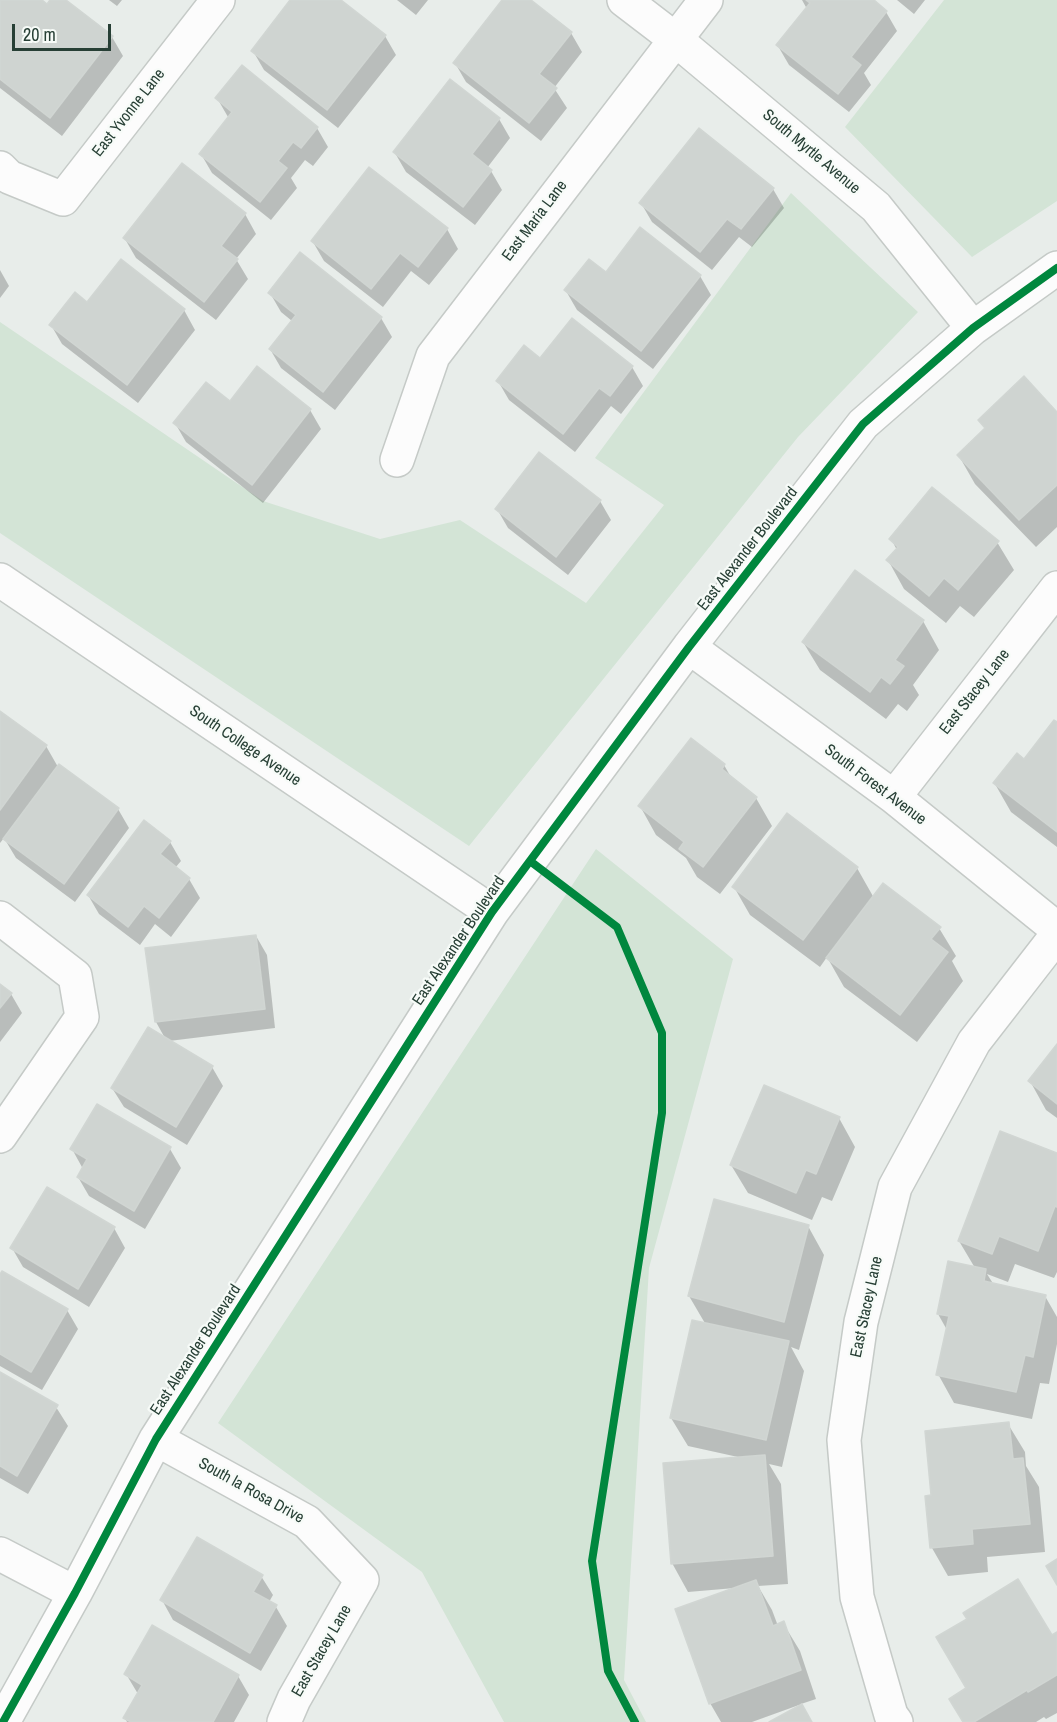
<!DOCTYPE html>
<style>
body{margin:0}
#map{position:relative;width:1057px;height:1722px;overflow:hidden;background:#e8edea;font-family:"Archivo Narrow",sans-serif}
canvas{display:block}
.scale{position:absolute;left:12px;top:24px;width:99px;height:27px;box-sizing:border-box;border:3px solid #273f35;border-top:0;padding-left:8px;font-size:18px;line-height:21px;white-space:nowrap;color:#273f35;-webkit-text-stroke:4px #f7fbf8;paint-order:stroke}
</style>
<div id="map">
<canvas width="1057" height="1722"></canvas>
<div class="scale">20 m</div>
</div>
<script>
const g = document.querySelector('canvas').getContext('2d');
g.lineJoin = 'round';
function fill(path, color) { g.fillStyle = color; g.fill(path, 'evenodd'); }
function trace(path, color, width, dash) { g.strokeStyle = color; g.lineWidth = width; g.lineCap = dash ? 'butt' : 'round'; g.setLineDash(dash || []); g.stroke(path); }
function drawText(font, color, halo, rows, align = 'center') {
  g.font = font + ' "Archivo Narrow",sans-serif'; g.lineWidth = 4.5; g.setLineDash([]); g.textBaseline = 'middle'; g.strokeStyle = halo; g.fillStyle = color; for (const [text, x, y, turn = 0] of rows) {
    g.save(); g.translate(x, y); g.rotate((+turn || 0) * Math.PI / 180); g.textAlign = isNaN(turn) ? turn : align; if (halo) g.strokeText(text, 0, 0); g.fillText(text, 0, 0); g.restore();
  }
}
fill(new Path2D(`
 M944 0H1057V201L972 257 845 127Z
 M791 193 918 312 798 437 469 846 0 533V322L263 501 380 539 460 520 586 603 664 505 595 458Z
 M596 849 733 959 649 1268 624 1680 646 1722H504L422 1572 218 1423Z`), '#d3e4d6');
fill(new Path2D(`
 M0 0H39L47 6 52 0H64L112 37 123 56 62 136 0 88Z
 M109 0H122L117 6Z
 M292 0H339L385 36 396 55 338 128 264 70 253 51Z
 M397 0H428L416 15Z
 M504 0H529L571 33 582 52 554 88 567 108 541 141 466 82 455 63Z
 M802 0H871L886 12 897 31 864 73 871 85 849 112 789 65 778 46 807 9Z
 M897 0H925L914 14Z
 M217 98 317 128 328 147 313 166 305 160 291 178 297 188 271 220 212 173 201 154 228 117Z
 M499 119 510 138 487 168 491 171 502 190 475 225 406 172 395 153Z
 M182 165 245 214 256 234 236 259 248 279 216 320 136 258 125 239Z
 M773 189 784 208 752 247 739 237 712 270 652 222 641 203Z
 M447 229 458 249 429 285 411 271 383 307 324 261 313 242Z
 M121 261 184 310 195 330 138 403 62 344 51 325 87 304Z
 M0 270 9 286 0 298Z
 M606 274 700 276 711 295 653 369 577 310 566 291Z
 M270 293 381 318 392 337 335 410 281 368 270 349 292 321 281 312Z
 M541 360 632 367 643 386 621 414 611 406 575 452 509 400 498 381Z
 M230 403 310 410 321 429 263 503 186 442 175 423Z
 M1057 414V527L1036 547 975 484 959 456 986 430 980 420Z
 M600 501 611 520 568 575 508 528 497 509Z
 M891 539 997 542 1014 570 974 617 960 606 946 623 904 589 888 560 897 550Z
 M855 572 923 621 939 650 913 685 919 695 907 711 898 704 886 719 820 670 803 642Z
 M0 712 46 746 58 767 59 766 118 809 129 828 75 902 16 858 4 838 0 843Z
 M1057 724V847L1011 812 995 784 1025 761Z
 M692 740 724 765 732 779 756 798 772 826 720 894 697 877 686 858 656 835 640 806Z
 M170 842 181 861 175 868 189 879 200 898 171 937 155 924 140 945 99 914 88 895Z
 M857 868 874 898 939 928 956 956 952 961 963 981 917 1042 844 987 827 957 820 967 750 915 734 887Z
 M256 936 267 955 275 1028 169 1041 212 1067 223 1086 187 1145 124 1107 112 1088 166 1040 156 1022 147 949Z
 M0 986 11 994 22 1013 0 1042Z
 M1057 1046V1118L1046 1110 1030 1081Z
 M98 1106 170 1149 181 1168 145 1229 89 1196 78 1177 83 1169 72 1149Z
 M839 1118 855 1147 832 1201 822 1197 812 1220 748 1193 731 1165Z
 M1057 1155V1272L1054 1278 1015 1264 1008 1282 987 1274 994 1285 1045 1296 1057 1317V1344L1049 1384 1040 1383 1032 1419 954 1403 938 1374 947 1330 938 1314 975 1268 959 1241Z
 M48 1189 114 1228 125 1248 89 1307 23 1267 12 1248Z
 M808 1226 824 1255 799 1350 791 1347 804 1371 782 1467 769 1464 781 1484 788 1584 758 1586 772 1610 778 1626 783 1623 800 1651 816 1699 801 1704 811 1722H772L800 1707 799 1705 752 1722H721L710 1703 735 1588 688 1592 672 1563 738 1457 688 1446 671 1418 706 1325 689 1296Z
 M0 1277 67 1310 78 1329 42 1390 0 1366Z
 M0 1374 56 1407 68 1426 28 1494 0 1478Z
 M1008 1424 1025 1452 1026 1466 1039 1487 1045 1552 987 1557 988 1572 948 1576 932 1548 927 1497H933Z
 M261 1576 273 1595 269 1602 276 1607 287 1626 261 1671 173 1620 162 1600Z
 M1057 1633V1713L1046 1719 1044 1717 1036 1722H964L1051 1637Z
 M126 1674 238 1676 249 1695 234 1722H127L125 1718 138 1694Z`), '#0003');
const building = new Path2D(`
 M0 0H42L47 4 50 0H66L113 36 50 118 0 79Z
 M290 0H341L386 35 327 110 251 51Z
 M502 0H531L572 32 539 74 557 88 529 123 453 63Z
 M806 0H874L887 11 851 57 861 65 838 94 776 45 810 3Z
 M242 65 318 127 301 148 293 142 278 161 287 168 260 202 199 154 232 112 215 98Z
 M450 79 500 118 472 154 492 170 463 207 393 152Z
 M699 128 774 188 741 229 727 219 700 252 639 203Z
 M182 163 246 213 221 246 238 259 204 302 123 238Z
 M369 167 448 228 418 267 400 253 371 289 311 241Z
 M640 227 701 275 641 351 564 290 589 259 606 272Z
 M300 252 382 317 323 392 269 349 296 315 268 293Z
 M121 259 185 309 127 385 49 325 75 292 87 302Z
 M572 318 633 366 610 396 599 388 563 434 496 381 524 345 540 358Z
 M257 366 311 409 252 485 173 423 206 382 230 401Z
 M1024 376 1057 412V485L1019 520 957 455 985 428 978 420Z
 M539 452 601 500 556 557 495 509Z
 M932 487 999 541 958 590 944 578 929 596 886 560 898 547 889 539Z
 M855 570 924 620 895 660 904 666 890 684 881 677 870 692 802 642Z
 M0 711 47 745 0 810Z
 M1054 720 1057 722V832L993 783 1017 753 1024 759Z
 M691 738 725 764 722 769 757 797 703 867 679 849 684 842 638 806Z
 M59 764 119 808 64 884 3 839Z
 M787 813 858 867 803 940 732 887Z
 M144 820 171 841 160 854 190 878 159 918 144 906 128 927 87 895Z
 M883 883 941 927 931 939 948 952 900 1015 826 958Z
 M256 935 265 1009 155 1022 145 948Z
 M0 984 12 993 0 1008Z
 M148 1027 213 1066 176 1127 111 1088Z
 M1057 1044V1104L1028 1081Z
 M764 1085 840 1117 816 1174 806 1170 796 1193 730 1165Z
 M97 1104 171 1147 134 1211 77 1177 87 1159 70 1149Z
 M1000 1131 1057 1153V1207L1055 1206 1038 1251 999 1236 992 1254 958 1241Z
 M47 1187 115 1227 78 1289 10 1248Z
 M714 1199 809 1225 784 1322 688 1296Z
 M948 1261 986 1269 984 1281 1046 1295 1033 1357 1025 1355 1016 1392 936 1375 949 1316 937 1314Z
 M2 1271 68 1309 31 1372 0 1354V1274Z
 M692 1320 789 1341 766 1440 670 1418Z
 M0 1372 58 1405 17 1476 0 1466Z
 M1009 1422 1013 1459 1023 1458 1030 1524 972 1529 973 1544 930 1548 925 1496 931 1495 925 1431Z
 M765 1455 773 1556 671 1564 663 1463Z
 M197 1537 263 1575 253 1592 277 1605 250 1653 160 1600Z
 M1057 1559V1585L1046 1566Z
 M1018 1579 1052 1635 1057 1632V1675L1028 1692 1027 1690 974 1722H963L949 1699 966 1688 936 1637 967 1619 963 1613Z
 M756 1580 773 1626 784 1621 801 1670 709 1704 675 1609Z
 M152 1625 239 1675 213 1722H131L123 1718 142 1685 124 1674Z
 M802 1704 812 1722H769Z`);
fill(building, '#cfd4d1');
trace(building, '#d1d6d3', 1.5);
const street = new Path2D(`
 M624 0 675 39 876 207 973 328
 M0 168 9 177 63 199 218 0
 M397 460 433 356 706 0
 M0 580 492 912
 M689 647 894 797 1057 929
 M894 797 1057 588
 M0 918 75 976 82 1017 0 1136
 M156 1439 307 1522 362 1580 294 1699 284 1722
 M0 1554 75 1593
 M3 1722 75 1593 156 1439 492 912 689 647 863 424 973 328 1057 268
 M896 1722 891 1715 857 1597 844 1440 861 1322 895 1187 974 1042 1057 935`);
trace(street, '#c5cac7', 36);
trace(street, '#fcfcfc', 33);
trace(new Path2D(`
 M530 861 617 927 662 1033V1113L592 1561 608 1671 635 1722
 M3 1722 75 1593 156 1439 492 912 689 647 863 424 973 328 1057 268`), '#00873e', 8);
drawText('16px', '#273f35', '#f7fbf8', [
 ["East Yvonne Lane",129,113,-52],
 ["South Myrtle Avenue",811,152,40],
 ["East Maria Lane",535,221,-53],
 ["East Alexander Boulevard",748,549,-52],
 ["East Stacey Lane",975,692,-52],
 ["South College Avenue",245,746,34],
 ["South Forest Avenue",875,785,37],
 ["East Alexander Boulevard",459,941,-56],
 ["East Stacey Lane",867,1307,-78],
 ["East Alexander Boulevard",196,1350,-57],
 ["South la Rosa Drive",251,1491,29],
 ["East Stacey Lane",322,1651,-60]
]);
</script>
